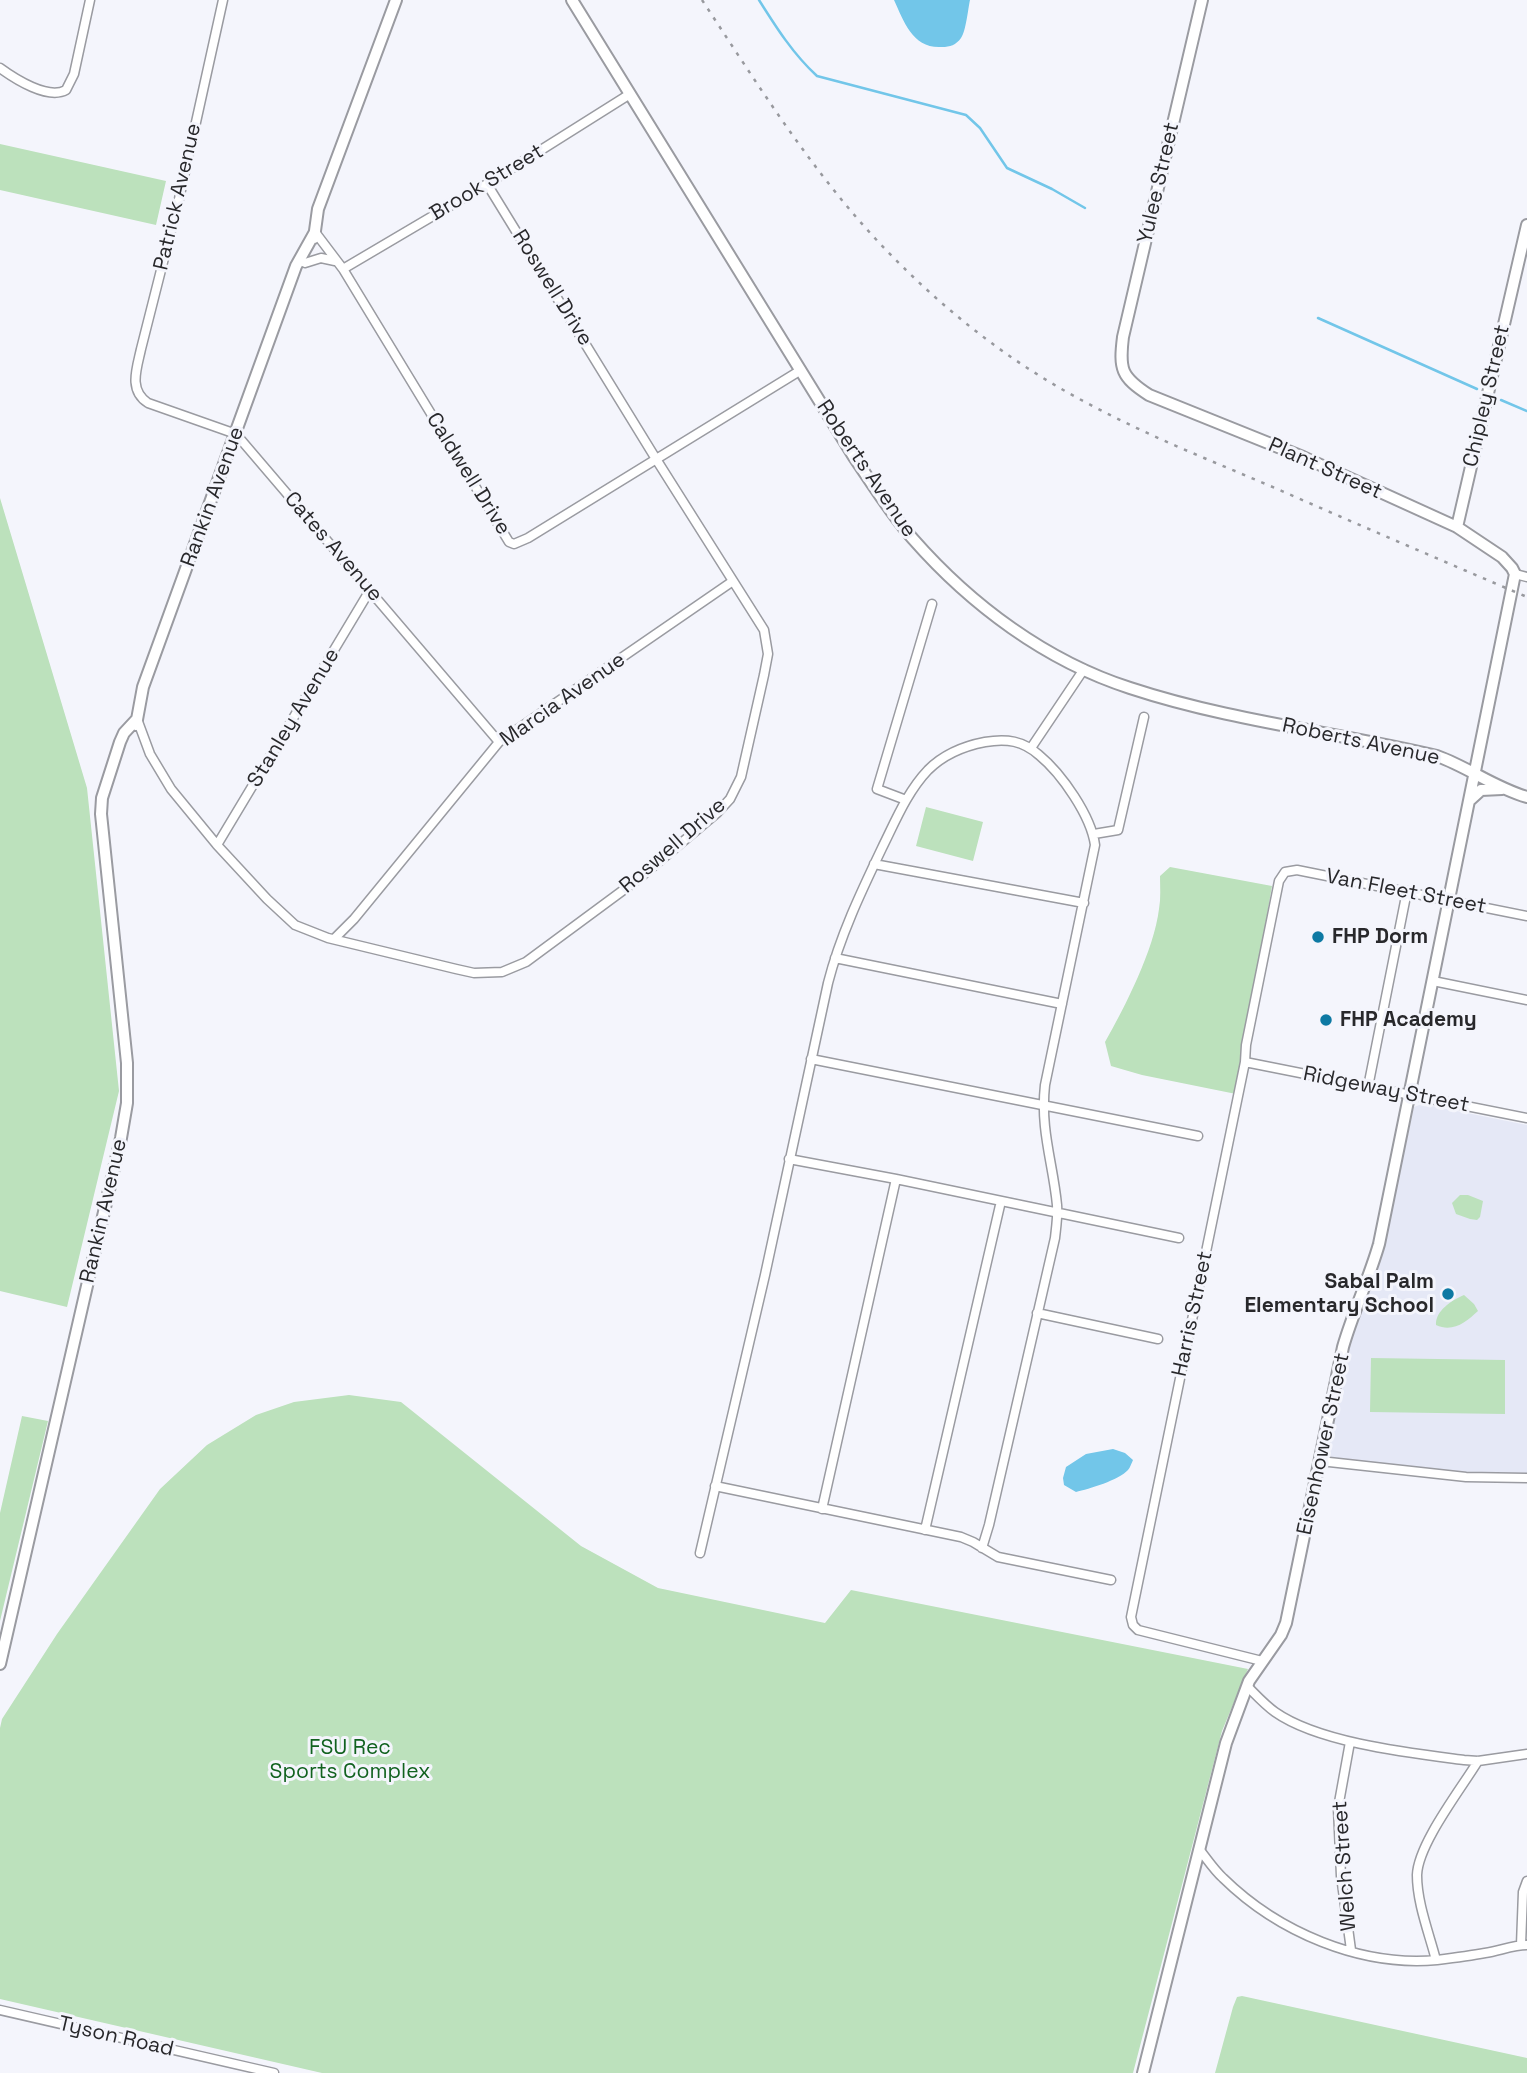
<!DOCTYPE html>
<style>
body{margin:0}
canvas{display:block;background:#f4f5fc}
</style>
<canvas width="1527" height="2073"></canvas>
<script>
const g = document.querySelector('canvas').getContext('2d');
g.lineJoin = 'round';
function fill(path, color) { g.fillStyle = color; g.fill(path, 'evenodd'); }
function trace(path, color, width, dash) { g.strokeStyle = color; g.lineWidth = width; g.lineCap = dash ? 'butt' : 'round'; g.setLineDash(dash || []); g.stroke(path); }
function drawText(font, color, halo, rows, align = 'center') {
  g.font = font + ' "Space Grotesk",sans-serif'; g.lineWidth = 6; g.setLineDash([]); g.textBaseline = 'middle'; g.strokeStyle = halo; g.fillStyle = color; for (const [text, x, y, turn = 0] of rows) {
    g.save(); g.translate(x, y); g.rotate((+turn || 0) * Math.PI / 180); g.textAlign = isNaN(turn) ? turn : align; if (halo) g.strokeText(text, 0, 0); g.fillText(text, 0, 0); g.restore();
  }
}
fill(new Path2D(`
 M1422 1104 1527 1125V1474H1479L1331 1458 1328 1454 1350 1344 1382 1256 1414 1107Z`), '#e5e8f6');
fill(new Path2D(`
 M0 144 166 181 156 225 0 190Z
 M0 498 87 788 119 1091 67 1307 0 1291Z
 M926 807 983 822 973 861 916 846Z
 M1170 867 1272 886 1236 1094 1142 1075 1111 1066 1105 1042C1125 1007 1154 950 1159 909 1161 898 1160 887 1160 876Z
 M1460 1195H1468L1483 1201 1480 1217 1477 1220 1470 1219 1456 1214 1452 1203Z
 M1464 1295 1474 1304 1478 1311C1466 1322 1453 1333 1436 1325 1435 1311 1452 1300 1464 1295Z
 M1371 1358 1505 1360V1414L1370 1412Z
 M349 1395 401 1402 581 1546 658 1588 825 1623 851 1590 1248 1669 1222 1731 1133 2073H322L0 1999V1728L2 1719 57 1634 160 1489 207 1445 256 1415 294 1402Z
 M22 1416 48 1421 0 1621V1513Z
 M1242 1996 1527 2058V2073H1215L1233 2007 1237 1997Z`), '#bce1bc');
fill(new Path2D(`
 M894 0H970C968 9 966 31 961 38 956 45 950 47 942 47 913 49 904 22 894 0Z
 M1113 1449 1125 1453 1133 1460C1132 1462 1130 1468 1128 1470 1119 1480 1089 1489 1076 1492L1064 1485 1063 1478 1066 1467 1086 1454Z`), '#72c6e9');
trace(new Path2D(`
 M759 0C776 27 793 54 817 76L966 115 980 128 1007 168 1052 189 1085 208
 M1318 318 1477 389
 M1501 400 1527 411`), '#72c6e9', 2.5);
const minor = new Path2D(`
 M223 0 179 199 141 349C137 368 128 390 148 403L236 434 499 742
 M0 68C15 79 48 100 66 90L74 74 90 0
 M315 232 343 269 509 542 514 544 528 538 801 370
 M305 263 321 258 335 261
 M343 269 487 184 630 94
 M1515 574 1527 577
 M137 719 150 754 171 789 217 845 267 899 295 925 328 938 456 969 474 973 502 972 526 962 637 880 717 813 730 799 741 777 764 675 768 654 764 630 656 459 487 184
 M1031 748 1084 669
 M906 800 877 789 932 604
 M1094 834 1118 830 1144 717
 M217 845 370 590
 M874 864 1084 903
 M334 939 354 919 499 742 733 581
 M835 958 1062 1004
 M1433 981 1527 1000
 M811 1059 1198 1136
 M1245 1062 1527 1118
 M1368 1087 1407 891
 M789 1159 896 1179 1179 1238
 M1037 1313 1158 1339
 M1320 1461 1466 1477 1527 1478
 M715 1486 961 1537 973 1542 998 1557 1111 1580
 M822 1509 896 1179
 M925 1530 1001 1201
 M700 1553 765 1275 828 983C840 936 861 892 882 848 895 822 907 792 928 770 943 755 964 746 985 742 1007 738 1023 741 1039 755 1062 774 1091 816 1095 845L1045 1085C1040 1130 1053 1163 1057 1205 1058 1216 1056 1228 1055 1238L989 1525 982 1548
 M1262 1661 1138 1630 1133 1625 1131 1617 1245 1062 1246 1045 1279 881 1285 872 1297 870 1527 916
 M1247 1686C1256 1695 1265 1705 1275 1712 1319 1743 1410 1753 1464 1760L1478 1761 1527 1754
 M1350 1742 1338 1808 1341 1876 1351 1950
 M1199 1849C1207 1859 1214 1870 1223 1878 1278 1932 1360 1967 1437 1960 1453 1958 1469 1956 1485 1953 1499 1951 1513 1945 1527 1945
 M1521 1945 1523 1892 1527 1881
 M1436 1960C1429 1933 1417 1903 1417 1875 1418 1844 1461 1789 1478 1761
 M0 2010 274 2073`);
const tertiary = new Path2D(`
 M572 0 854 457C873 485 891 514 913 539 971 605 1046 661 1130 688 1230 721 1335 732 1437 756 1468 767 1495 788 1527 797
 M314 238 318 209 396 0
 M1457 527 1527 225
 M136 725 143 687 296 266 315 232
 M1470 800 1481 790 1502 789
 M0 1664 121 1138 127 1103V1063L101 814 102 798 120 742 124 733 137 719
 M1143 2073 1226 1743 1249 1681 1281 1635 1286 1623 1343 1347C1353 1312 1369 1279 1379 1244L1515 574 1512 568 1502 557 1457 527 1303 457 1149 395C1121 377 1119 369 1123 337L1202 0`);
trace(minor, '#9a9ba1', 11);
trace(tertiary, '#9a9ba1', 14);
trace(minor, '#fff', 8);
trace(tertiary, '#fff', 10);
trace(new Path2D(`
 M702 0C764 94 824 191 905 269 959 322 1020 368 1087 403 1148 436 1212 461 1275 488 1359 525 1443 561 1527 597`), '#98999e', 2.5, [3.5, 7]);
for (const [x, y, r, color] of [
 [1318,937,7,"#0d79a3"],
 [1326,1020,7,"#0d79a3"],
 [1448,1294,7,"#0d79a3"]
]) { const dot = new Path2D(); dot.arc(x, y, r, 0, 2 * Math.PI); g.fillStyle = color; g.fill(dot); trace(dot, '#f4f5fc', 2.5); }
drawText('21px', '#28282b', '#f4f5fc', [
 ["Brook Street",487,183,-31],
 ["Yulee Street",1159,183,-77],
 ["Patrick Avenue",178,197,-77],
 ["Roswell Drive",552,288,58],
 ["Chipley Street",1487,396,-77],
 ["Roberts Avenue",866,469,56],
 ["Plant Street",1325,469,24],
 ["Caldwell Drive",468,474,58],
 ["Rankin Avenue",213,497,-70],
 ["Cates Avenue",333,547,49],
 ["Marcia Avenue",563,700,-35],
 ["Stanley Avenue",294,718,-59],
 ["Roberts Avenue",1361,742,12],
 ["Roswell Drive",673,846,-41],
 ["Van Fleet Street",1406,892,11],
 ["Ridgeway Street",1386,1090,11],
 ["Rankin Avenue",104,1211,-77],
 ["Harris Street",1193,1314,-78],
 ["Eisenhower Street",1324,1444,-78],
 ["Welch Street",1345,1866,-94],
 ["Tyson Road",116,2037,13]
]);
drawText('bold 21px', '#28282b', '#f4f5fc', [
 ["FHP Dorm",1332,937],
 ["FHP Academy",1340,1020],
 ["Sabal Palm",1434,1282,"right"],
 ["Elementary School",1434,1306,"right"]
], 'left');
drawText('21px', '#11621f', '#f4f5fc', [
 ["FSU Rec",350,1748],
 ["Sports Complex",350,1772]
]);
</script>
